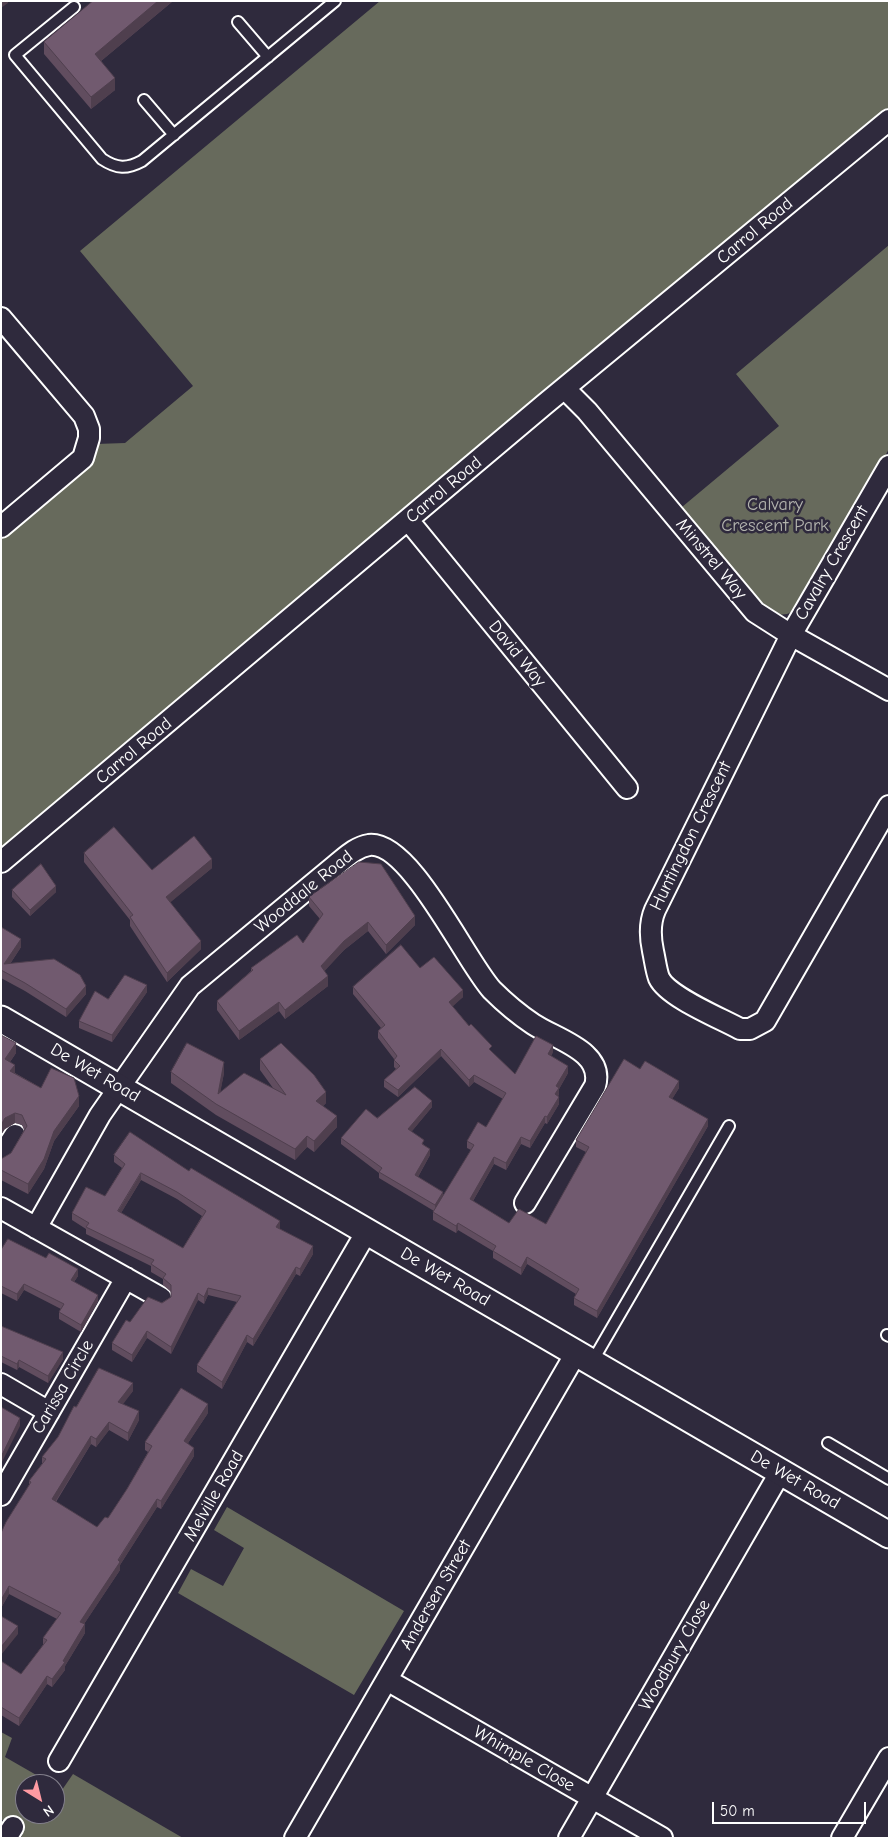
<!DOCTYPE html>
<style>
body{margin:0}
#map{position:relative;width:890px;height:1839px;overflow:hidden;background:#2f2a3d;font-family:"Comic Neue",sans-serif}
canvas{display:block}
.frame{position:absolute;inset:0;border:2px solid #fff;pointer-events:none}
.north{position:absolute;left:15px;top:1774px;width:50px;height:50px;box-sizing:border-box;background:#2f2a3d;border:1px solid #827f8b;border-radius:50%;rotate:144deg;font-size:14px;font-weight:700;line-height:20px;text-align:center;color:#fff}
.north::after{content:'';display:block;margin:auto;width:18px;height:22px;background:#ff9aa2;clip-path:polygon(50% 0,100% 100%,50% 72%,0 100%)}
.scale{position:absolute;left:712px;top:1802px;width:154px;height:22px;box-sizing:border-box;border:2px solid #fff;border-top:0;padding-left:6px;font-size:15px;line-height:18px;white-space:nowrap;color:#fff;-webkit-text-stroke:4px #2f2a3d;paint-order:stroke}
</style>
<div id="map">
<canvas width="890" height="1839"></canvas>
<div class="frame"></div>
<div class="north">N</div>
<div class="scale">50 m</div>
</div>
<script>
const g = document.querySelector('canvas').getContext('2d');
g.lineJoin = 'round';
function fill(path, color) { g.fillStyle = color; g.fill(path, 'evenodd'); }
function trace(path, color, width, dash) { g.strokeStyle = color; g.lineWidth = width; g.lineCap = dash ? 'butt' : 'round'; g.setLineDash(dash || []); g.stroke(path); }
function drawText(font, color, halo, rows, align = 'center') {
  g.font = font + ' "Comic Neue",sans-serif'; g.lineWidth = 5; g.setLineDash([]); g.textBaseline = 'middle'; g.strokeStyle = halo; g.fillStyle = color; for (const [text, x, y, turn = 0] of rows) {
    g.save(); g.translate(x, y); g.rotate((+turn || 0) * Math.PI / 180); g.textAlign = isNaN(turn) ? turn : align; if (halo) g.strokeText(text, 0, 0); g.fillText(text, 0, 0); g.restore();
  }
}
fill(new Path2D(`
 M380 1H889V112L1 849V537L81 471 96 444 125 443 193 386 80 251Z
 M889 245V449L798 606C793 612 787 616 778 614 760 608 698 526 682 507L779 426 736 374Z
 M227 1507 404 1611 354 1695 178 1593 191 1569 223 1586 244 1548 214 1530Z
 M1 1732 12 1738 5 1757 52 1784H25V1814H55V1786L62 1790 73 1774 183 1838H21L23 1833 1 1819Z`), '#676a5c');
const service = new Path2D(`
 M74 7 15 55 102 159C117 169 127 169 142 161L335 1
 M238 22 268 57
 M144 100 174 135
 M887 1335 889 1336
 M592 1362 729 1126
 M828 1443 889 1479`);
const minor = new Path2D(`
 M1 318 84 416 89 429V438L83 458 1 527
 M565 389 587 411 755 612 791 635 889 690
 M889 466 791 635 655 910C649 924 650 937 653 951 655 960 656 970 659 978 668 997 720 1018 740 1029H750L765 1021 889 806
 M408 520 627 788
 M1 862 545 404 889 120
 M1 1157 15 1135
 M1 1208 161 1298
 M36 1228 100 1115 190 986 336 865C346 857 356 847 369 845 410 840 466 962 492 990 505 1003 518 1014 533 1024 555 1039 605 1051 595 1086L525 1203
 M1 1384 49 1412
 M1 1495 126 1278
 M387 1680 662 1838
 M59 1761 367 1231
 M6 1838 13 1827
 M295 1838 576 1353
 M569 1838 781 1471
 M842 1838 889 1758`);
const tertiary = new Path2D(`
 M1 1019 889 1535`);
trace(service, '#fff', 14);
trace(minor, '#fff', 24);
trace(tertiary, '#fff', 29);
trace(service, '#2f2a3d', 10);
trace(minor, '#2f2a3d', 20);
trace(tertiary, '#2f2a3d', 25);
fill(new Path2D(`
 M93 1H173L101 61 115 90 91 109 44 54V42Z
 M84 853 152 870 212 868 170 902 201 949 167 982 130 926V920L84 862Z
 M12 890 56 892 30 916 12 897Z
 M309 897 415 925 386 954 368 931 344 950 324 971 328 986 285 1019 279 1011 239 1040 217 1010V1001L251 971V968L303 943 320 919 309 906Z
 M1 927 21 947 10 964 86 994 66 1017 25 991 1 978Z
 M420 968 463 997 452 1006 492 1052 515 1074 553 1052 551 1056 568 1073 559 1089 558 1096 559 1104 547 1124 545 1123 530 1148 521 1144 506 1170 494 1164 473 1201 509 1223 546 1224 586 1152 576 1147V1140L640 1069 679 1088 672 1099 708 1126 597 1318 574 1305V1298L576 1294 527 1264 521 1275 493 1258V1251L458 1230 456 1233 433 1220V1212L434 1211 379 1178V1173L341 1144V1138L377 1118 432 1107 411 1132 424 1145 430 1155 418 1177 443 1196 471 1150 467 1148V1141L486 1127 503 1099 474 1082 469 1087 441 1056 398 1097 384 1087V1080L396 1069 394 1067V1059L378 1038V1031L381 1028 353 994V987Z
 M147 992 112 1042 79 1028V1021L108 999Z
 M1 1035 16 1053 10 1062 15 1073 41 1088 79 1106 54 1141 44 1169 28 1194 1 1180V1159L11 1153 24 1130 22 1125 15 1123 5 1129Z
 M260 1059 326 1103 323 1106 337 1127 314 1152 307 1147 295 1160 216 1115 171 1083V1072L224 1073 220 1092 273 1088 260 1070Z
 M114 1155 189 1171 280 1228V1229L313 1254 300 1276 296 1274 253 1346 247 1342 222 1389 197 1372V1365L237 1302 208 1295 204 1304 198 1300 171 1354 147 1338 132 1362 112 1350V1343L130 1322 171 1297V1292L163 1285V1279L151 1272V1266L86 1234V1229L72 1220V1213L105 1196 122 1168 114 1162ZM141 1180 177 1199 202 1216 183 1248 121 1213Z
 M1 1250 78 1276 74 1282 98 1301 81 1332 59 1319V1312L61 1309 24 1290 17 1301 1 1293Z
 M1 1326 63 1359 48 1383 19 1367 17 1370 1 1362Z
 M133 1391 122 1404 139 1420 128 1441 109 1430 96 1447 91 1444 56 1502 97 1527 108 1518 127 1489 148 1452 145 1450V1442L208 1413 188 1443 194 1456 161 1509 157 1507 120 1565V1570L84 1624 85 1633 65 1666V1670L52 1687 47 1684 19 1726 1 1715V1661L21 1674 43 1645V1638L57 1619 9 1594 1 1608 29 1485V1481L42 1464V1457L58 1437 76 1407Z`), '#614d5f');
fill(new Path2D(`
 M1 1H8V3L1 8Z
 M158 1H173L95 66V54Z
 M115 78V90L91 109V97Z
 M212 859V868L166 906V897Z
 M56 886V892L30 916V910Z
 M415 916V925L386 954V945Z
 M368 922V931L344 950 321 975V966L344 941Z
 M21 939V947L4 973V964Z
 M201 941V949L167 982V973Z
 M328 976V986L285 1019V1010Z
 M147 985V992L112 1042V1035Z
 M86 986V994L66 1017V1009Z
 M463 990V997L449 1010V1002Z
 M279 1002V1011L239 1040V1031Z
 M16 1043V1053L5 1069V1059Z
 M553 1045V1052L548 1061V1054Z
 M441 1049V1056L398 1097V1090Z
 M224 1062V1073L218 1105V1094Z
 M15 1065V1075L10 1071Z
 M568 1066V1073L559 1089V1095L555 1101 556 1086Z
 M474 1075V1082L469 1087V1080Z
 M679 1081V1088L669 1104V1097Z
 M326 1092V1103L316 1112V1101Z
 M79 1096V1106L54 1141 44 1169 28 1194V1184L54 1131Z
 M559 1097V1104L547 1124V1117Z
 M432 1101V1107L408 1136V1129Z
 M15 1113V1123L5 1129 1 1135V1125L5 1118Z
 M337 1116V1127L314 1152V1141Z
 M545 1116V1123L530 1148V1141Z
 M708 1119V1126L597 1318V1311Z
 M307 1136V1147L295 1160V1149Z
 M521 1137V1144L506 1170V1163Z
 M430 1149V1155L415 1182V1175Z
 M494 1157V1164L470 1206V1199Z
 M141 1173V1180L118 1218V1211Z
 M443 1192V1199L435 1211V1205Z
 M280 1221V1228L276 1234V1227Z
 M458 1223V1230L456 1233V1226Z
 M313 1246V1254L300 1276V1269Z
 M527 1257V1264L521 1275V1268Z
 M296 1267V1274L253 1346V1339Z
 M78 1269V1276L71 1286V1280Z
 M24 1284V1290L17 1301V1294Z
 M208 1288V1295L204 1304V1297Z
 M198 1293V1300L171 1354V1347Z
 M98 1295V1301L81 1332V1325Z
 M147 1331V1338L132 1362V1355Z
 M247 1335V1342L222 1389V1382Z
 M63 1352V1359L48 1383V1376Z
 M19 1360V1367L17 1370V1364Z
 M133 1383V1391L118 1411V1402Z
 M208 1404V1413L184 1449V1441Z
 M139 1411V1420L128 1441V1433Z
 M20 1418V1426L1 1464V1457Z
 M109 1422V1430L96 1447V1439Z
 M91 1436V1444L52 1507V1499Z
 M194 1448V1456L161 1509V1501Z
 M157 1499V1507L120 1565V1570L80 1630V1622Z
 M9 1586V1594L1 1608V1600Z
 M85 1624V1633L65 1666V1670L52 1687V1679Z
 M18 1626V1634L1 1655V1647Z
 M47 1676V1684L19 1726V1718Z`), '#4f3f4e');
const building = new Path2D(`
 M93 1H158L95 54 115 78 91 97 44 42Z
 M114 827 152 870 194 836 212 859 166 897 201 941 167 973 130 917 133 915 84 853Z
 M359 862 381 864 415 916 386 945 368 922 344 941 321 966 328 976 285 1010 279 1002 239 1031 217 1001 253 970 251 968 297 935 303 943 323 914 309 897Z
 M41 864 56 886 30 910 12 890Z
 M1 927 21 939 4 964 54 959 80 975 86 986 66 1009 25 983 1 970Z
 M401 945 420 968 434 957 463 990 449 1002 469 1026 471 1024 492 1046 489 1049 515 1074 536 1036 553 1045 548 1054 568 1066 556 1086 559 1088 555 1094 559 1097 547 1117 545 1116 530 1141 521 1137 506 1163 494 1157 470 1199 509 1223 519 1209 546 1224 589 1147 576 1140 624 1059 640 1069 645 1061 679 1081 669 1097 708 1119 597 1311 574 1298 579 1289 527 1257 521 1268 493 1251 496 1246 458 1223 456 1226 433 1212 474 1145 467 1141 478 1122 486 1127 506 1093 474 1075 469 1080 441 1049 398 1090 384 1080 400 1066 394 1060 397 1056 378 1031 385 1025 353 987Z
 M125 975 147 985 112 1035 79 1021 95 991 108 999Z
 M1 1035 16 1043 5 1059 15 1065 10 1071 41 1088 51 1068 74 1078 79 1096 54 1131 44 1159 28 1184 1 1170V1159L11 1153 27 1126 22 1115 15 1113 5 1118 1 1125Z
 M187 1043 224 1062 218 1094 244 1073 286 1095 260 1059 281 1043 314 1075 326 1092 316 1101 337 1116 314 1141 307 1136 295 1149 216 1104 171 1072Z
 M415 1087 432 1101 408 1129 424 1140 422 1144 430 1149 415 1175 443 1192 435 1205 379 1172 382 1168 341 1138 366 1109 377 1118Z
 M130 1132 189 1171 191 1168 280 1221 276 1227 313 1246 300 1269 296 1267 253 1339 247 1335 222 1382 197 1365 241 1296 208 1288 204 1297 198 1293 171 1347 147 1331 132 1355 112 1343 126 1320 130 1322 148 1297 162 1303 171 1297V1285L163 1278 166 1274 151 1264 154 1260 86 1227 89 1223 72 1213 86 1187 105 1196 125 1164 114 1155ZM141 1173 177 1192 206 1211 183 1248 118 1211Z
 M8 1239 46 1258 49 1253 78 1269 71 1280 98 1295 81 1325 59 1312 64 1304 24 1284 17 1294 1 1286V1250Z
 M1 1326 63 1352 48 1376 19 1360 17 1364 1 1356Z
 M99 1368 133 1383 118 1402 139 1411 128 1433 109 1422 96 1439 91 1436 52 1499 97 1527 105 1517 108 1518 127 1489 152 1446 145 1442 181 1388 208 1404 184 1441 194 1448 161 1501 157 1499 118 1560 120 1562 80 1622 85 1624 63 1661 65 1662 52 1679 47 1676 19 1718 1 1707V1661L21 1674 47 1640 43 1638 61 1613 9 1586 1 1600V1533L6 1522 31 1482 29 1481 46 1459 42 1457 58 1437 74 1406 76 1407Z
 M1 1407 20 1418 1 1457Z
 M1 1616 18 1626 1 1647Z`);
fill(building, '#715a6f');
trace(building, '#4f3f4e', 1);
drawText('18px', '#fff', '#2f2a3d', [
 ["Carrol Road",755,231,-40],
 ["Carrol Road",444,490,-40],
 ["Minstrel Way",711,559,50],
 ["Cavalry Crescent",832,563,-60],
 ["David Way",517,654,51],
 ["Carrol Road",134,751,-40],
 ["Huntingdon Crescent",691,836,-64],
 ["Wooddale Road",304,892,-39],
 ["De Wet Road",95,1073,30],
 ["De Wet Road",445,1277,30],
 ["Carissa Circle",63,1387,-60],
 ["De Wet Road",795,1480,30],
 ["Melville Road",214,1496,-60],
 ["Andersen Street",436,1595,-60],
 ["Woodbury Close",675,1655,-60],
 ["Whimple Close",524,1759,30]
]);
drawText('18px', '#b3b4ae', '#2f2a3d', [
 ["Calvary",775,505],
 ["Crescent Park",775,526]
]);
</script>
